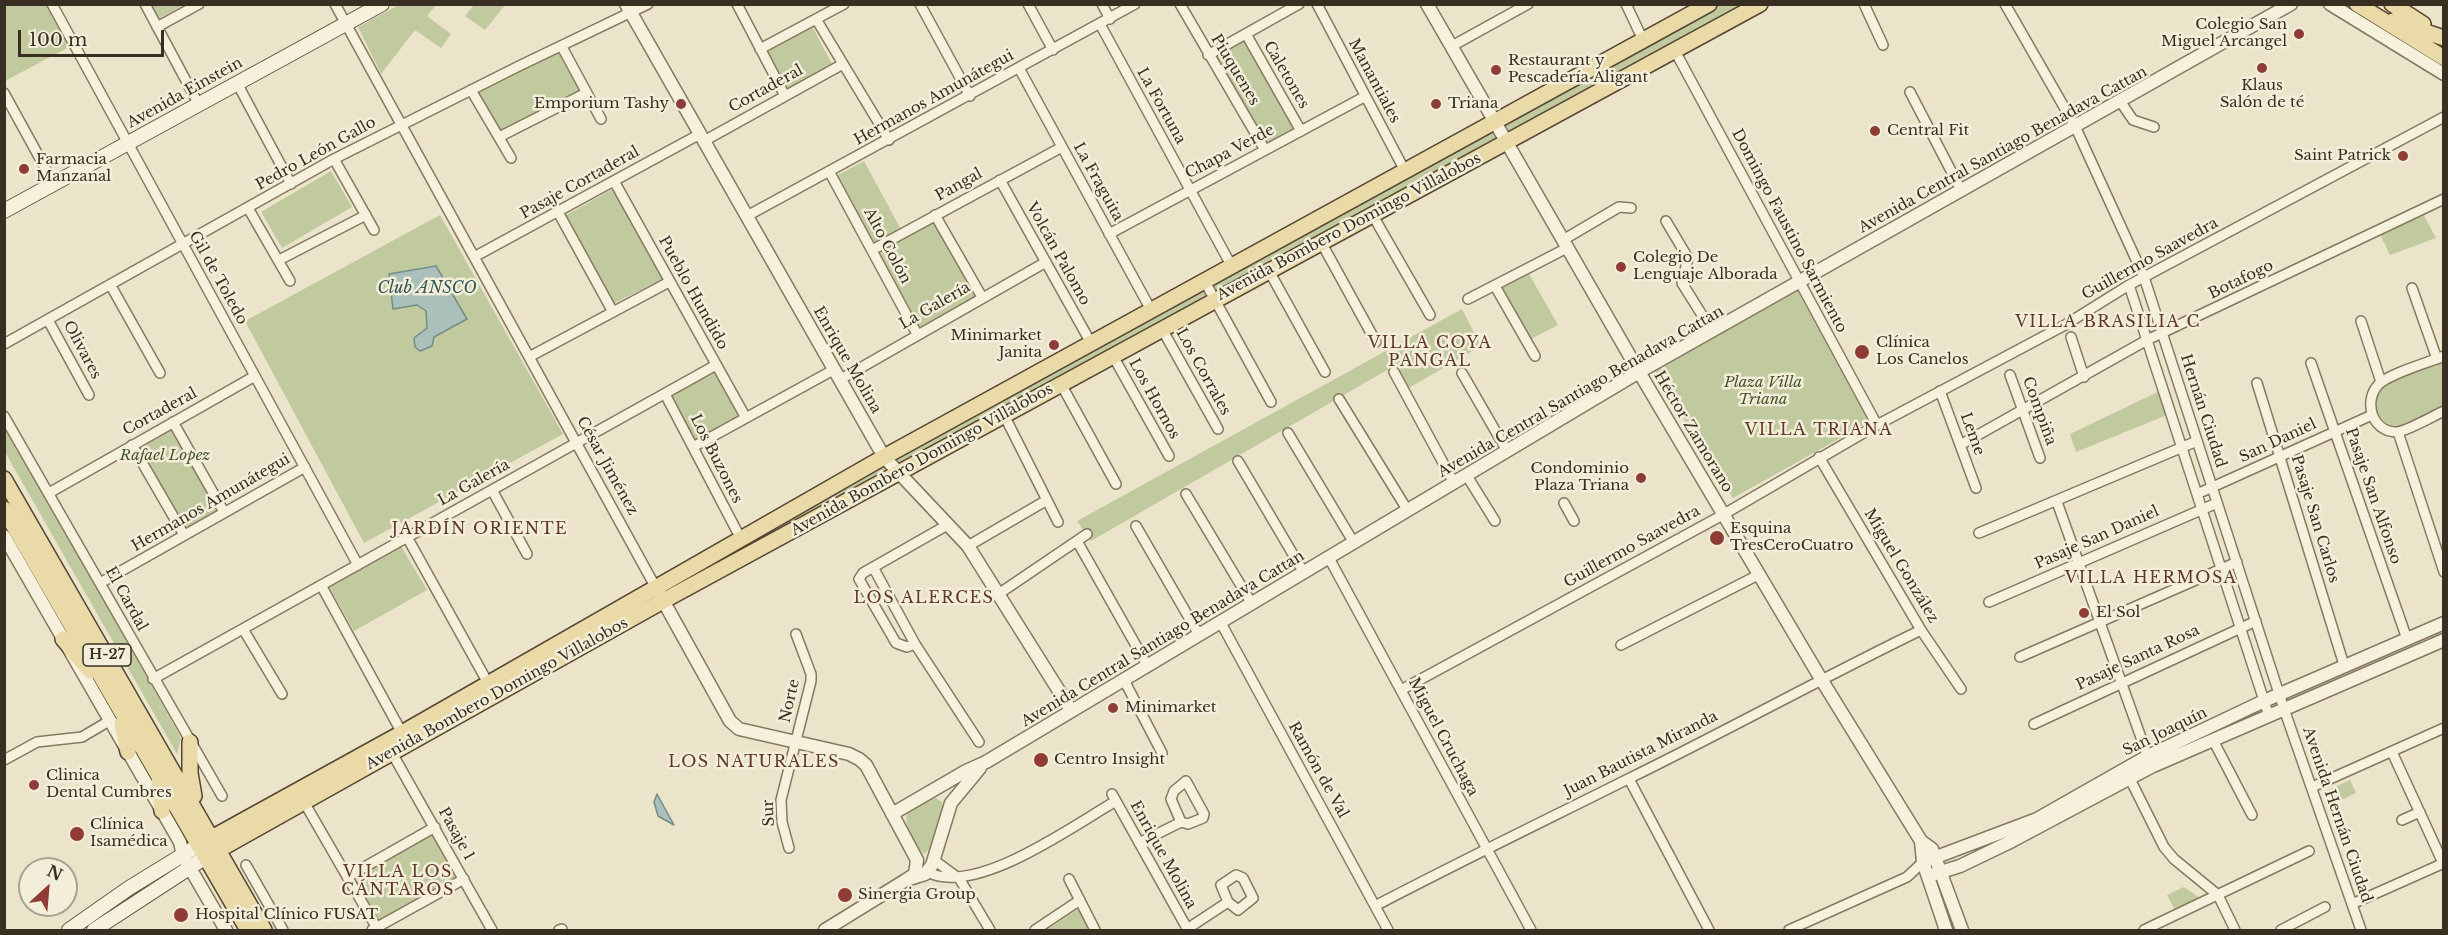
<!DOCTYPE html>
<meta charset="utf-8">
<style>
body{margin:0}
#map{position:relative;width:2448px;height:935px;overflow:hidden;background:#ebe4cb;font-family:"Libre Baskerville",serif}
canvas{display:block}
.frame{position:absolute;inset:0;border:6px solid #382f22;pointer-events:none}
.north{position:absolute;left:18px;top:857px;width:60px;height:60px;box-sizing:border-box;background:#f3eeda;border:2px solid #a8a290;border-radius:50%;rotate:26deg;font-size:16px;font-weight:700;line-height:24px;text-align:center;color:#382f22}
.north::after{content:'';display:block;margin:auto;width:21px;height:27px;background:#903c36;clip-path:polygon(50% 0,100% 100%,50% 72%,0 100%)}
.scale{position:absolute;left:18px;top:30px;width:146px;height:27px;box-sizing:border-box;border:3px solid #382f22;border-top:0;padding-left:8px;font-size:18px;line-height:21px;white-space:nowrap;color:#382f22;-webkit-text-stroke:4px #f3eeda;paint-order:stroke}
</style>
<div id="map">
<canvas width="2448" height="935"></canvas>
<div class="frame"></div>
<div class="north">N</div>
<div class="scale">100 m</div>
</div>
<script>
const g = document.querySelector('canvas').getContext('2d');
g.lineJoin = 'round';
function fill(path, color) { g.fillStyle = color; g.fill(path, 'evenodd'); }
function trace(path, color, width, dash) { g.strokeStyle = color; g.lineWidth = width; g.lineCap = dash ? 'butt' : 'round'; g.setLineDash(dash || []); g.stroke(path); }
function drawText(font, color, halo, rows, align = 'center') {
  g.font = font + ' "Libre Baskerville",serif'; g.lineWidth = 5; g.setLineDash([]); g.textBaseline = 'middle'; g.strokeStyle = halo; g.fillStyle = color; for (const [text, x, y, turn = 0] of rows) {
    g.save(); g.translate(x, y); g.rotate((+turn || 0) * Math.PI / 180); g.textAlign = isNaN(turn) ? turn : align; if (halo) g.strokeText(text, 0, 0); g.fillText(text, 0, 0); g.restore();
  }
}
fill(new Path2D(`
 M5 5H48L71 46 5 81Z
 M149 5H184L156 20Z
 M399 5H436L427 16 451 34 441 48 415 30 381 74 358 27Z
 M474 5V4L505 5 485 30 465 16Z
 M1718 5H1750L250 829 492 681Z
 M811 24 833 66 788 89 766 47Z
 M1243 37 1296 129 1267 145 1214 53Z
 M561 52 583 91 500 132 476 92 520 68Z
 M864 161 904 235 934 219 976 297 919 328 836 176Z
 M331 171 352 207 282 248 261 212Z
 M613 189 664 278 613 304 566 215Z
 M2422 212 2436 238 2390 255 2379 232Z
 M440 215 563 434 364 543 245 321Z
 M1529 274 1558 325 1531 339 1502 288Z
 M1792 280 1869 422 1733 498 1652 368Z
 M1462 309 1481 346 1407 389 1394 366 1091 541 1077 521Z
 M2443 356V411L2398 432 2376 423 2373 392 2381 382Z
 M716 370 742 417 695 442 670 395Z
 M2164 389 2172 413 2076 452 2070 434Z
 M5 426 181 738 177 754 5 452Z
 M172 426 220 511 185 531 135 446Z
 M401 546 427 590 354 631 329 586Z
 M2350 780 2356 793 2330 805 2324 792Z
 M936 798 942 802C942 816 937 846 924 854 914 843 904 829 907 814L929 799Z
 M433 830 461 878 379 924 352 876Z
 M2184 887 2203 900 2176 912 2167 895Z
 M1078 909 1089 930H1047Z`), '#c1c99f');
const water = new Path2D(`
 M436 266 467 319 434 337 432 346 420 351 415 347 414 338 427 328 426 311 417 305 393 309 389 274Z
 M657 794 674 825 658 816 654 802Z`);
fill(water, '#abc0bb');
trace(water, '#728e89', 1.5);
const minor = new Path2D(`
 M52 4 358 565
 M145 4 199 105
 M335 4 656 588
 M737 4 785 96
 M920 4 970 96
 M1028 4 1053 50
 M1102 4 1110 19
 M1180 4 1265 150
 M1317 4 1405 171
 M1626 4 1643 40
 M1864 4 1883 45
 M2005 4 2075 126 2144 277 2284 709 2361 930
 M816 19 889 140
 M1100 24 1231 265
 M157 27 199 4
 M1246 34 1301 131
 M1452 46 1528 4
 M562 47 601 119
 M760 49 844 4
 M1675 51 1877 425
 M1208 55 1299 4
 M1019 68 1151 310
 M237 83 291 184
 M471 90 511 158
 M1910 92 1961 190
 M4 93 54 184
 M2120 101 2133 120 2154 127
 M499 137 586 93
 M704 141 843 64
 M334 159 374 230
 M830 173 917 334
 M1000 180 1091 343
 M614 181 746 418
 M248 208 290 281
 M558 212 613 312
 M1372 214 1430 315
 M935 215 982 297
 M747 216 1135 4
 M1666 221 1688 258 1682 283 1712 331
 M1109 234 1364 97
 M1563 240 1619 207 1631 208
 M1321 242 1376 342
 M872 250 1062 147
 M474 257 700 134
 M279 260 366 215
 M1269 271 1325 372
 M1204 280 1271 402
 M2129 285 2269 716
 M111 286 160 373
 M1495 286 1535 356
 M2412 288 2437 359
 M1468 299 1567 248
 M48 320 89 395
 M2361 321 2381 382
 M1162 329 1218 429
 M2071 337 2084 377
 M4 344 334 159 519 66 648 4
 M1113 356 1169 456
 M2444 356C2427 363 2391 373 2379 384 2363 400 2371 432 2397 432 2407 431 2433 416 2444 411
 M529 357 669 282
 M2311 363 2407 639
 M1394 372 1454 483
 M1462 373 1507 451
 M2010 375 2040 458
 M841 379 1046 262
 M2257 383 2344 665
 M1061 384 1116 484
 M1940 391 1976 488
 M665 394 741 539
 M1339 399 1408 511
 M1004 415 1058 522
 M4 416 222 796
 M173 422 224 512
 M2398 432 2444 572
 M1288 433 1354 543
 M132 445 184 535
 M1960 445 2147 340 2444 199
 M693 447 835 369
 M1819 457 1921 630 1961 689
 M1238 461 1304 573
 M1467 476 1495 521
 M492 490 527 554
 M49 493 255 376
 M1186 494 1252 604
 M2197 494 2372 415
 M2057 502 2149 760
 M1564 503 1574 521
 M949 524 863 573 859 579 896 643 907 647 915 644 979 742
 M1136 526 1199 635
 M1979 533 2197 441
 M407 537 488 683
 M1077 541 1147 665
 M968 546 1047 500
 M1329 558 1531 930
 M873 567 915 644
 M100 583 305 467
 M321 585 402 733
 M997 595 1087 534
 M1989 602 2217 503
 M1221 623 1388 930
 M243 629 282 694
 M1621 645 1760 574
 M2020 657 2237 562
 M153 679 716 365
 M1124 680 1162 753
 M1401 690 1719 517 1877 425 2065 325 2129 285 2444 117
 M2034 724 2256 621
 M2213 740 2252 815
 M2392 752 2443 863
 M392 753 492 930
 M4 760 37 742 82 737 109 721
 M2127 773 2164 847 2174 859 2218 895 2235 930
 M1629 779 1709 930
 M1186 781 1204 814 1203 818 1188 824 1181 822 1171 799 1174 791Z
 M2312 787 2444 728
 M1112 794 1188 930
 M304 802 378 930
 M2402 820 2420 812
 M1139 843 1181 822
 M789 848 782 822 781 800 811 681V674L796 634
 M934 860 957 877
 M246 865 283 930
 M927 872C976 897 1072 826 1116 801
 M1236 875 1243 878 1253 898 1238 910 1228 902 1221 885Z
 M347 877 435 827
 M959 878 990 930
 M1069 879 1095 930
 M2352 904 2444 863
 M1375 906C1459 862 1544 821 1628 779 1726 731 1822 678 1921 630
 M1187 929 1228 902
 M372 930 464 879
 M559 930 562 929
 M1035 930 1080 900
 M1789 930 1907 877 1923 862
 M2144 930 2309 851
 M2281 930 2325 907`);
const tertiary = new Path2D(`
 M626 4 884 457 968 546 1071 710
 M1427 4 1639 372 1821 679 1921 841 1932 849 1962 930
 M2330 4 2444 74
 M4 536 180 842 183 856 226 930
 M660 595 730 721 739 729 849 754 859 759 866 765 917 860 915 874 906 880
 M892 814 966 771 986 762 1639 372 2291 4
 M1921 841 1923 862 1946 930
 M1923 862 2037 819 2148 756 2264 701 2444 623
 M1928 876 1960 866 2012 841 2153 766 2444 640
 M825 930 906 880 925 874 932 865 951 803 980 768`);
const secondary = new Path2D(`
 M4 211 382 4
 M69 930 129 888 199 845
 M94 930 206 857`);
const primary = new Path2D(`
 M2357 4 2444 58
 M2392 4 2423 24
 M2393 21 2444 38
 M4 479 264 930
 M4 509 248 930
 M63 639 90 671
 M122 724 128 752
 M190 742V773L194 796
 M159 781 162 811
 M199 845 402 733 884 457 1709 4
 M206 857 663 601 1760 4`);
trace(minor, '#867860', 12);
trace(tertiary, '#867860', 15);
trace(secondary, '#685943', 16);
trace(primary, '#554634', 18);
trace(minor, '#f6f1dd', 9);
trace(tertiary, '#f6f1dd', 12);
trace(secondary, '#f6f1dd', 14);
trace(primary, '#eadaa7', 15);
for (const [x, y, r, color] of [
 [2299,34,6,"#903c36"],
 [2262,68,6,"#903c36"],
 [1496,70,6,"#903c36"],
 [681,104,6,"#903c36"],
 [1436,104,6,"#903c36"],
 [1875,131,6,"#903c36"],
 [2403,156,6,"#903c36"],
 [24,169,6,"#903c36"],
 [1621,267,6,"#903c36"],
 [1054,345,6,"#903c36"],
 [1862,352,8,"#903c36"],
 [1641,478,6,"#903c36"],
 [1717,538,8,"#903c36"],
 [2084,613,6,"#903c36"],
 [1113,708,6,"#903c36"],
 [1041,760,8,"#903c36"],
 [34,785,6,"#903c36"],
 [77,834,8,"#903c36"],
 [845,895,8,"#903c36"],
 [181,915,8,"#903c36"]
]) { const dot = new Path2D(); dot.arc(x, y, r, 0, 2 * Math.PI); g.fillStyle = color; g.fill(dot); trace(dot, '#f3eeda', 2); }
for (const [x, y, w] of [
 [107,655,48]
]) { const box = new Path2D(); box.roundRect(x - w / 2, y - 11, w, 22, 4.5); g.fillStyle = '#f3eeda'; g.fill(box); trace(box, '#382f22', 1.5); }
drawText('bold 14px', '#382f22', null, [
 ["H-27",107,655]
]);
drawText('15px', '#382f22', '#f3eeda', [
 ["Colegio San",2287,25,"right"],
 ["Miguel Arcangel",2287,42,"right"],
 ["Restaurant y",1508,61],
 ["Pescadería Aligant",1508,78],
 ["Klaus",2262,86,"center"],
 ["Salón de té",2262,103,"center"],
 ["Emporium Tashy",669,104,"right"],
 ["Triana",1448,104],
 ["Central Fit",1887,131],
 ["Saint Patrick",2391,156,"right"],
 ["Farmacia",36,160],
 ["Manzanal",36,177],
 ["Colegio De",1633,258],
 ["Lenguaje Alborada",1633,275],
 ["Minimarket",1042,336,"right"],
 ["Janita",1042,353,"right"],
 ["Clínica",1876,343],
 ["Los Canelos",1876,360],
 ["Condominio",1629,469,"right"],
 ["Plaza Triana",1629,486,"right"],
 ["Esquina",1730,529],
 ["TresCeroCuatro",1730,546],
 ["El Sol",2096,613],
 ["Minimarket",1125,708],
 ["Centro Insight",1054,760],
 ["Clinica",46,776],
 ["Dental Cumbres",46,793],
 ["Clínica",90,825],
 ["Isamédica",90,842],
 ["Sinergia Group",858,895],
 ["Hospital Clínico FUSAT",195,915]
], 'left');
drawText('15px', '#382f22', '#f3eeda', [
 ["Piuquenes",1235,70,59],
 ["Caletones",1286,75,60],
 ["Manantiales",1374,81,62],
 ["Cortaderal",766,89,-29],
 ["Avenida Einstein",185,93,-29],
 ["Hermanos Amunátegui",934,98,-29],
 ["La Fortuna",1161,106,61],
 ["Avenida Central Santiago Benadava Cattan",2003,150,-29],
 ["Chapa Verde",1230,152,-28],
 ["Pedro León Gallo",316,154,-29],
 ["La Fraguita",1098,182,61],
 ["Pasaje Cortaderal",580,183,-29],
 ["Pangal",959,185,-29],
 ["Avenida Bombero Domingo Villalobos",1349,227,-28],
 ["Domingo Faustino Sarmiento",1789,231,62],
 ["Alto Colón",887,246,62],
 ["Volcán Palomo",1058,254,61],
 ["Guillermo Saavedra",2150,259,-29],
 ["Gil de Toledo",218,278,61],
 ["Botafogo",2241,280,-26],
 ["Pueblo Hundido",693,293,61],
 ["La Galería",935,306,-30],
 ["Olivares",82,350,62],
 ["Enrique Molina",847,360,60],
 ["Los Corrales",1203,372,61],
 ["Avenida Central Santiago Benadava Cattan",1581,392,-30],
 ["Los Hornos",1154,399,61],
 ["Compiña",2039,411,70],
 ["Hernán Ciudad",2203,411,72],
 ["Cortaderal",160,412,-29],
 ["Héctor Zamorano",1693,432,59],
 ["Leme",1972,434,70],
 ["San Daniel",2278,441,-25],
 ["Los Buzones",716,459,63],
 ["Avenida Bombero Domingo Villalobos",922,460,-29],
 ["César Jiménez",607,466,61],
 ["La Galería",474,483,-29],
 ["Pasaje San Alfonso",2373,496,71],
 ["Hermanos Amunátegui",211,503,-30],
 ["Pasaje San Carlos",2315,519,73],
 ["Pasaje San Daniel",2097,538,-24],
 ["Guillermo Saavedra",1632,547,-29],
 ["Miguel González",1901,566,59],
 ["El Cardal",126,599,61],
 ["Avenida Central Santiago Benadava Cattan",1163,639,-31],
 ["Pasaje Santa Rosa",2138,658,-25],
 ["Avenida Bombero Domingo Villalobos",497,694,-29],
 ["Norte",790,701,-77],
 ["San Joaquín",2165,732,-26],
 ["Miguel Cruchaga",1443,737,62],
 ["Juan Bautista Miranda",1641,754,-27],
 ["Ramón de Val",1318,770,61],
 ["Sur",769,813,-93],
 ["Avenida Hernán Ciudad",2337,815,71],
 ["Pasaje 1",456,834,61],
 ["Enrique Molina",1163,855,61]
]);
drawText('italic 15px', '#46532b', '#f3eeda', [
 ["Plaza Villa",1763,383],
 ["Triana",1763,400],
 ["Rafael Lopez",165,456]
]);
drawText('italic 16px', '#335657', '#f3eeda', [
 ["Club ANSCO",427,288]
]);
g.letterSpacing = '1.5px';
drawText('16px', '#613726', '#f3eeda', [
 ["VILLA BRASILIA C",2108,322],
 ["VILLA COYA",1430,343],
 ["PANGAL",1430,361],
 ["VILLA TRIANA",1819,430],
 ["JARDÍN ORIENTE",480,529],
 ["VILLA HERMOSA",2151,578],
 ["LOS ALERCES",924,598],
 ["LOS NATURALES",754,762],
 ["VILLA LOS",398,872],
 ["CÁNTAROS",398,890]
]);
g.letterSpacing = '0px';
</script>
